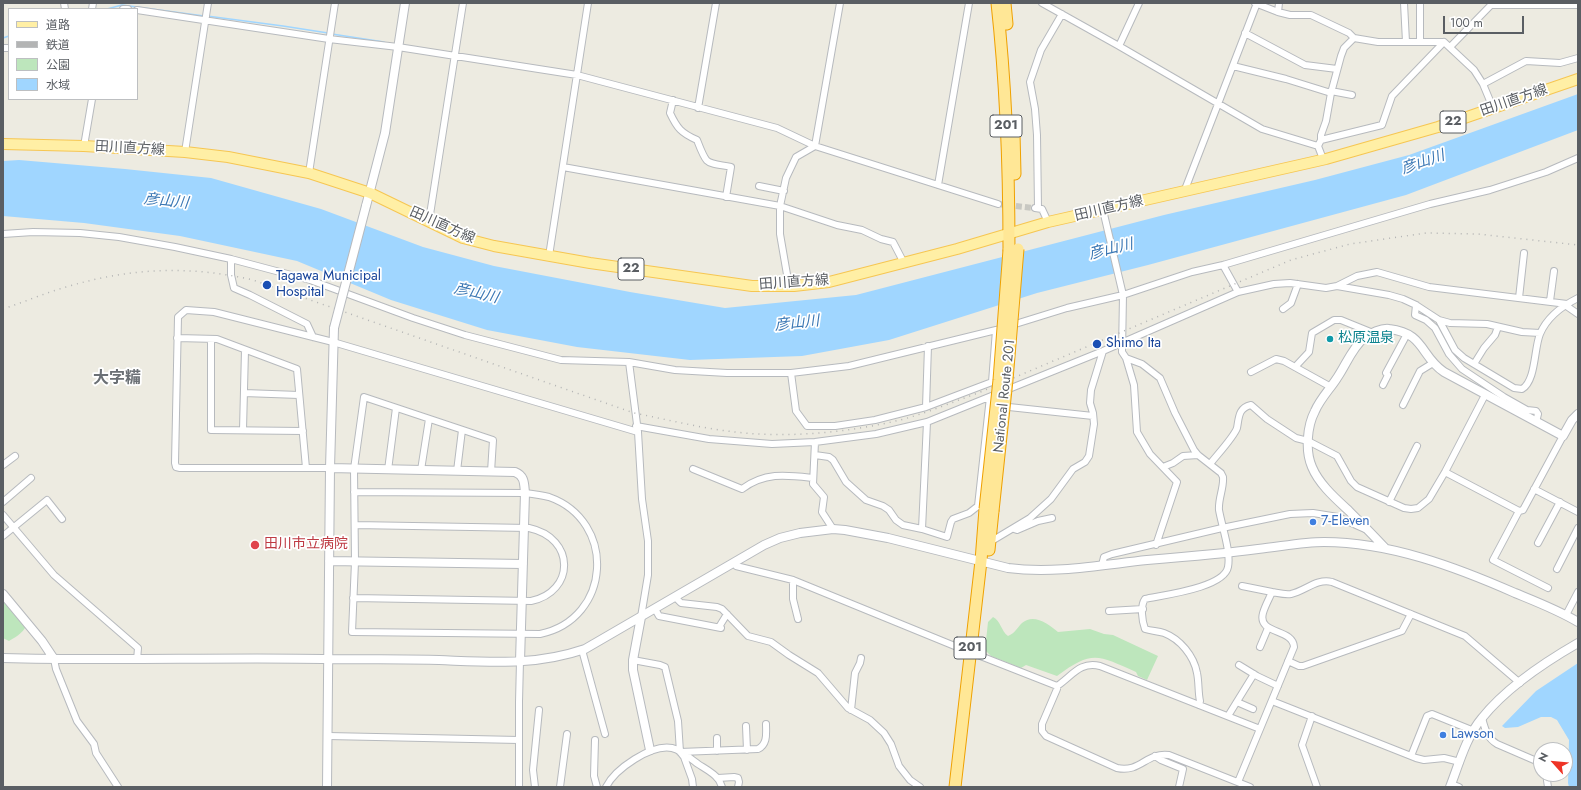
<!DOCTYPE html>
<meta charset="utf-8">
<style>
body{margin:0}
#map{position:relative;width:1581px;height:790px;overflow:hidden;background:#edebe1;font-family:Jost,"Noto Sans JP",sans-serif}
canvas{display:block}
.frame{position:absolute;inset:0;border:4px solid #5a5e63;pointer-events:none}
.legend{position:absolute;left:8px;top:8px;width:130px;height:92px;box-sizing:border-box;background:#fff;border:1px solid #bdbfc1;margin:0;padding:5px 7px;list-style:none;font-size:12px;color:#5a5e63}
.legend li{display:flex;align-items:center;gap:8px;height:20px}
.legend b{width:20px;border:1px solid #bdbfc1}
.north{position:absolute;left:1533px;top:742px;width:40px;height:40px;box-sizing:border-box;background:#fff;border:1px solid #bdbfc1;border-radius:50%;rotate:297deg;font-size:11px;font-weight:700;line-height:16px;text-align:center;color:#5a5e63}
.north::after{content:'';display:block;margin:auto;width:14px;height:18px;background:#ee3426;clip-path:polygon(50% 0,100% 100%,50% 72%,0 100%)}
.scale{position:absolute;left:1443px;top:16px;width:81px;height:18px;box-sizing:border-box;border:2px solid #5a5e63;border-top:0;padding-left:5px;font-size:12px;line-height:14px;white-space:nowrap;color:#5a5e63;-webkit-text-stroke:3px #fff;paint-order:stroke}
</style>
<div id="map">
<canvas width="1581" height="790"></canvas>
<div class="frame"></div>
<ul class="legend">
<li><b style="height:5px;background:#ffefa5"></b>道路</li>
<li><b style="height:5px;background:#b3b4b4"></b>鉄道</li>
<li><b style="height:11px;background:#bde6bc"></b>公園</li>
<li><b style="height:11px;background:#a0d6ff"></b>水域</li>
</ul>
<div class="north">N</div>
<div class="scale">100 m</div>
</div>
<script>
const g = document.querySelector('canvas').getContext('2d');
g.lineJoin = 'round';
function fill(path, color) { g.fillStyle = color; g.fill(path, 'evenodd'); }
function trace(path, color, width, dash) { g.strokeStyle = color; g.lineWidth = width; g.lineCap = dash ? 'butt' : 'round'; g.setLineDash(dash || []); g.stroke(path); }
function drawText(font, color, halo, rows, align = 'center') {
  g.font = font + ' Jost,"Noto Sans JP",sans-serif'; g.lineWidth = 3.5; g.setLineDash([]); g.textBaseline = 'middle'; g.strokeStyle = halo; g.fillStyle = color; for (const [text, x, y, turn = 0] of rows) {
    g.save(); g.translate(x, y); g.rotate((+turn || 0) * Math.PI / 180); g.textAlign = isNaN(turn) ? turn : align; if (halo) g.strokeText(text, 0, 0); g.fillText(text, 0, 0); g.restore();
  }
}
fill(new Path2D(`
 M3 588 23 612 28 622C25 631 18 636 9 641L3 638Z
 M993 617C1001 621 1001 631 1008 636 1015 633 1017 628 1022 623 1034 613 1048 624 1058 632L1090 629 1104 634 1113 635 1158 656 1147 680 1138 676 1136 672C1097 655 1093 650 1057 676L1026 665 1021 668 991 656 985 650 988 622Z`), '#bde6bc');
fill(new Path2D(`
 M1578 94V130L1406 195 1148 265 1037 293 889 340 802 356 690 360 577 347 487 330 391 300 297 261 180 236 84 223 3 216V161L19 160 125 169 211 178 321 209 423 247 494 266 630 292 725 308 856 295 1164 215 1315 180 1409 155Z
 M1578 663V787H1569L1568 783 1569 740 1557 720 1551 717H1541L1518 727 1505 728 1502 726 1536 691Z`), '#a0d6ff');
trace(new Path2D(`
 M107 9 122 5 204 16
 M207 16 283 26 328 33
 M332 34 384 42
 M3 38 9 36`), '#a0d6ff', 1.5);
trace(new Path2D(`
 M998 204 1034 208`), '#c8c8c2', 6, [6, 3]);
const minor = new Path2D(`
 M64 3 65 9
 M1042 3 1119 46
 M1139 3 1119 46 1262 129 1318 146 1323 159
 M1255 3 1278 12 1290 15H1311L1349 33 1354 38
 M1404 3 1406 42
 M1420 3V42
 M92 9 93 3
 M123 9H128
 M137 10 329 39 398 47 577 75 777 128 815 146 998 204
 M1278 12 1279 3
 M1245 33 1305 65 1337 69
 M1450 47 1491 5H1578
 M3 48H9
 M1233 66 1286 79 1331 93
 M1483 84 1526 61 1560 63 1578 58
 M1331 91 1352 95
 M673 100 670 113C677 128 681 133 697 140 707 166 705 162 731 167L726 197
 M698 108 716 3
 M1321 140 1382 125 1392 96 1444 42
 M84 146 92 99
 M1318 146 1321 140V135L1326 121 1331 93 1341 56 1344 48 1354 38 1378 42H1444L1474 70 1483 84 1493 108
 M185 152 208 3
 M563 167 780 206 837 225 862 230 881 239 893 242 904 263
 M309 173 335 3
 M938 185 969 3
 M759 186 784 191
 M1184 192 1257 3
 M1035 208 1042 209 1048 222
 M1038 208 1037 135 1035 109 1030 82 1041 50 1062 14
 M1103 210 1123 295 1122 352 1126 358 1142 364 1160 378 1175 413 1194 450 1198 455 1221 473 1223 477C1224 488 1218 499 1219 510 1222 527 1231 551 1228 567 1224 588 1163 595 1145 599 1140 606 1142 621 1145 629 1151 631 1158 631 1164 633 1180 639 1194 656 1197 673 1199 682 1198 692 1200 701L1199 705
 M429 221 463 3
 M3 234 33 232 80 233 119 237 175 247 231 259 310 280 413 318 465 335 561 360 629 362 675 370 727 373H791L849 366 996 330 1067 308 1123 295 1192 272 1223 265 1430 204 1490 190 1546 172 1578 158
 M549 256 588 3
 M231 259V275L234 288 250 295 307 324 313 337
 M1223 265 1238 292
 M789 286 780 234V206L786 178 796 157 815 146 840 3
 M1337 286 1389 295 1403 299 1416 305 1439 320 1455 350 1464 358 1514 388 1522 389C1536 381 1534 348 1540 334 1547 317 1562 306 1578 298
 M1519 298 1524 253
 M1550 301 1554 271
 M1416 305 1415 315 1426 320 1435 328 1449 354 1462 369 1504 397 1527 410 1536 411 1538 414 1536 422
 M1565 305 1578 314
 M1283 309 1291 303 1298 284
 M1439 320 1450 323 1487 324 1522 332 1540 333
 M177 338 217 339 297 369 306 468
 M211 339V430L303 431
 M1126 358 1134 385 1137 432 1150 454 1177 482 1156 545
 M629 362 638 432 642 499 648 541V575L641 617
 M1474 364 1484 348 1495 335 1498 327
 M1295 367 1309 352 1312 333 1334 320H1341L1373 333
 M1251 372 1276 359 1284 361 1331 387
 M791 373 796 411 807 426H835L875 420 926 407 928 346
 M1383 385 1388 375 1386 373 1407 334
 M244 393 299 395
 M1403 405 1420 371 1433 363
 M926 407 992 382 996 330
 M1009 407 1093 416
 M636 426 709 439 772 444 815 442 876 434 927 422 1103 351 1238 292 1274 284 1290 283 1326 288 1337 286 1357 276 1377 272 1429 287 1567 304
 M243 430 245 350
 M815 442 813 484 824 497 822 512 833 529
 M815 455 829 457 833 460 846 482 866 500 883 506 889 510 896 520 903 525 922 529 927 422
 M1210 464C1216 456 1234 437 1237 428 1239 418 1238 408 1251 405L1267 419 1296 438 1308 441 1337 456 1351 481 1357 487 1404 508 1411 509 1418 508 1429 499 1445 472 1485 395
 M3 465 15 456
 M1163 467 1173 463 1183 456 1198 455
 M330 468H180L176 467 175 463 178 317 186 310 214 312 333 342 638 432
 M693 469 742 489C765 472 786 475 813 478
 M388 470 396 408
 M421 470 429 419
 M457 471 462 430
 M1445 472 1519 511 1523 510 1563 436
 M1534 489 1578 512
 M354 492 525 493C533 494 541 495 549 497 617 521 612 619 540 634L352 632 355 562 354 469 364 397 493 440 491 472
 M3 502 31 478
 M1389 502 1417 446
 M1519 511 1493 560 1548 588
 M3 515 54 575 138 648 137 660
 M922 529 947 537 951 522 953 519 969 513 978 506 990 397
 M1014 529 1017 530 1038 521 1052 518
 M3 536 47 500 62 519
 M990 542 1030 518 1051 499 1073 469 1085 462 1089 456 1094 424 1093 413 1090 403 1091 390 1103 351
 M1538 543 1560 502
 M734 562 736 566 793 580 962 649
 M1102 565 1104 557 1112 554 1222 528 1290 514 1313 513 1338 517 1365 529
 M1557 569 1578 528
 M793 580V599L798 619
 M1242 586 1272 592
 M675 597 681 603 717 607 722 609 748 636 771 642 789 655 818 673 848 708 870 720 884 733 891 744 899 766 910 780 920 787
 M353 598 531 601C575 592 576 538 529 528L355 525
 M655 609 659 616 721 628
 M1109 611 1143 609
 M1566 615 1578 592
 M719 627 727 614
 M1260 647 1268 628
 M582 650 605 734
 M983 657 1057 686C1072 676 1080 661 1100 666L1260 729
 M54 659 56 669 77 721 94 744 96 753 118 787
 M633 660 660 665 665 667 678 721 680 752 684 757 692 779 693 787
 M1288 661 1299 666H1303L1402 631 1411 614
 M1239 665 1257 676 1278 686
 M1057 686V689L1042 724V731L1046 736 1117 768C1141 773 1146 752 1169 755L1250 787
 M1272 701 1416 758 1424 760 1444 758 1460 762
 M1237 702 1253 709
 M851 710 855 673 860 663 861 658
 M1228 716 1254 674
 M1312 716 1302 745 1317 787
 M1482 718C1485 729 1487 738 1497 744L1541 763
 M746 726 747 750
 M328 736 519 740
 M717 738V751
 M595 740 594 776 597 787
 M680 752 758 749C768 744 766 733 766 724
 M1155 756 1161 760 1183 769 1179 787
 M1411 756 1427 716 1432 714 1474 731
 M1546 774 1548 787
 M718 778 734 777 738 778 739 782 738 787
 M1238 782 1294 647C1293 628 1257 635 1263 613 1265 606 1269 599 1272 592 1278 593 1285 595 1291 594 1305 591 1317 578 1332 582L1465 636 1520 683
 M1451 784 1459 787
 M519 787V702L520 661
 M535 787 533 770 539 710
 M560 787 567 734
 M606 787C615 769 651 744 672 748 681 750 690 758 698 764 704 768 714 773 718 779 720 781 721 785 722 787`);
const tertiary = new Path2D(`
 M366 206 385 133 405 3
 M330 468 515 472C525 476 524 484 525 493L520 661
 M1385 548C1373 535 1361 523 1349 511 1335 498 1319 484 1312 467 1305 451 1307 426 1315 411 1320 399 1330 389 1337 378 1346 365 1352 348 1364 338 1370 333 1382 328 1389 329 1425 333 1420 356 1444 372L1563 436 1572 420 1578 414
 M329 561 523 564
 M3 594 42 641 54 659
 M641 617 633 660V670L650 750
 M3 658C112 661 221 657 330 659 366 659 402 659 439 660 491 662 535 666 585 649L764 545 780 538 800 533 833 529 845 530 888 538 1008 568C1054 574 1101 565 1147 560 1184 557 1221 554 1258 549 1279 547 1302 542 1324 542 1389 542 1456 567 1515 593 1537 602 1558 610 1578 622
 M327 787 330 468 334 328
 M1450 787C1459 764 1466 737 1482 718 1506 688 1545 662 1578 643`);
const primary = new Path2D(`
 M3 144 84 146 185 152 228 157 309 173 370 193 463 238 494 246 590 263 752 286H794L829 282 957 249 1048 222 1326 159 1438 127 1578 79`);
const trunk = new Path2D(`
 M997 3C1006 85 1009 168 1009 250
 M1005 3 1007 24
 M1014 133 1015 174
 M989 550 993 511
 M955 787 981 561 985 509`);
trace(minor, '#b7babe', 8);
trace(tertiary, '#b7babe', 10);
trace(primary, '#f6c652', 12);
trace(trunk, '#efa100', 13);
trace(minor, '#fff', 6);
trace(tertiary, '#fff', 8);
trace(primary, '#ffefa5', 10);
trace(trunk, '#ffe796', 11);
trace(new Path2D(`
 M3 309C24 302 45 293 66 287 130 268 188 265 253 280L634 413C665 419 696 427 727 431 784 439 848 433 904 419 929 412 953 402 978 393L1291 260 1350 244 1426 233 1478 234 1578 245`), '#b3b4b4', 1.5, [1, 5]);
const minorBridge = new Path2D(`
 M962 649 983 657`);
const tertiaryBridge = new Path2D(`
 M334 328 366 206`);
const trunkBridge = new Path2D(`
 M985 509 999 380 1009 250
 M993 511 1007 380 1018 249`);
trace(minorBridge, '#b7babe', 8, []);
trace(tertiaryBridge, '#b7babe', 10, []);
trace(trunkBridge, '#efa100', 13, []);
trace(minorBridge, '#fff', 6);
trace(tertiaryBridge, '#fff', 8);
trace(trunkBridge, '#ffe796', 11);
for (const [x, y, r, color] of [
 [267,285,5,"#1a4fb4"],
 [1330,339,4,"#0f9aa8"],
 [1097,344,5,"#1a4fb4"],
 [1313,522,4,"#3f7fe0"],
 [255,545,5,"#e0444e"],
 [1443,735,4,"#3f7fe0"]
]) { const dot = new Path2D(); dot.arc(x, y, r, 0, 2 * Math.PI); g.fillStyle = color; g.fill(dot); trace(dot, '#fff', 1.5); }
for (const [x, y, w] of [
 [1453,122,26],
 [1006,126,32],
 [631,269,26],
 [970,648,32]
]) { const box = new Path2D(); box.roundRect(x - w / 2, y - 11, w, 22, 3); g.fillStyle = '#fff'; g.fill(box); trace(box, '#5a5e63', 1); }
drawText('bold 13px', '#5a5e63', null, [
 ["22",1453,122],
 ["201",1006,126],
 ["22",631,269],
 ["201",970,648]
]);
drawText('14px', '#5a5e63', '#fff', [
 ["田川直方線",1514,101,-19],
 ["田川直方線",130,149,3],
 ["田川直方線",1109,209,-13],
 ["田川直方線",442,226,24],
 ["田川直方線",794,283,-4],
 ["National Route 201",1005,396,-84]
]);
drawText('14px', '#164399', '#fff', [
 ["Tagawa Municipal",276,277],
 ["Hospital",276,293],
 ["Shimo Ita",1106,344]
], 'left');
drawText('14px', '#0d838f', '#fff', [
 ["松原温泉",1338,339]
], 'left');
drawText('14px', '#366cbe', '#fff', [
 ["7-Eleven",1321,522],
 ["Lawson",1451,735]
], 'left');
drawText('14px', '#be3a42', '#fff', [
 ["田川市立病院",264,545]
], 'left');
drawText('italic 15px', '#3a77b4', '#fff', [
 ["彦山川",1423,163,-19],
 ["彦山川",166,202,6],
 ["彦山川",1111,250,-14],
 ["彦山川",476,294,13],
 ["彦山川",797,324,-6]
]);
drawText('bold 16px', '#6b7075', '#fff', [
 ["大字糒",117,379]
]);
</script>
